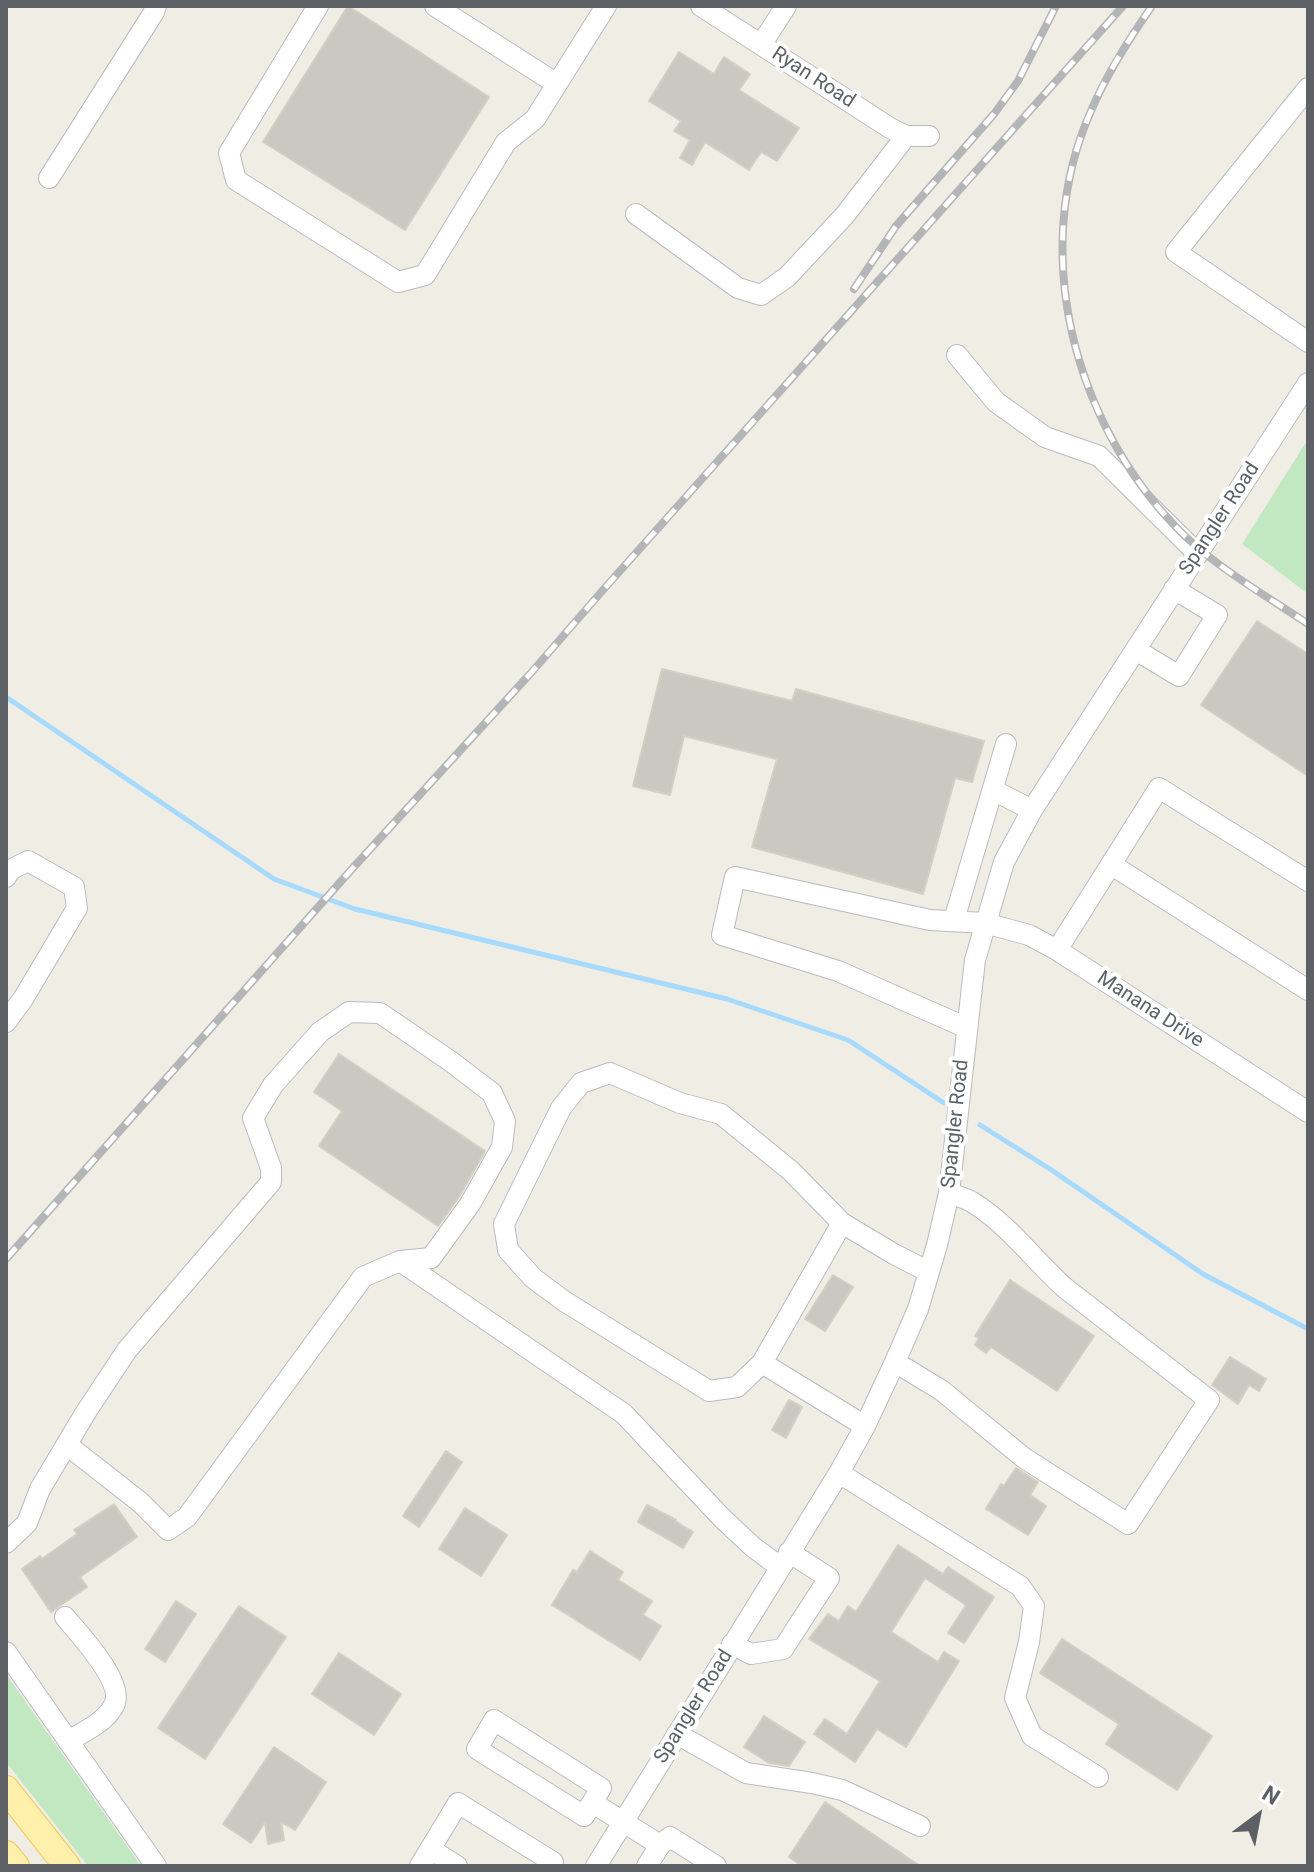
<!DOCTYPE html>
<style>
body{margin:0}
#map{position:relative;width:1314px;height:1872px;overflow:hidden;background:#f0ede5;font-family:Roboto,sans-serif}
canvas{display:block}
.frame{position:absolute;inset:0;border:8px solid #5d6166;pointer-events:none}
.north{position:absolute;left:1218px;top:1776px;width:80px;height:80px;-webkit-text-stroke:6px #fff;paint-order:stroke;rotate:32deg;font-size:22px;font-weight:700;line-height:32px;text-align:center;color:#5d6166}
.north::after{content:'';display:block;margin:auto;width:28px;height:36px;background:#5d6166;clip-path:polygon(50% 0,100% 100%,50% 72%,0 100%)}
</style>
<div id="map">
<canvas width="1314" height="1872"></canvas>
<div class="frame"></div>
<div class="north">N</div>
</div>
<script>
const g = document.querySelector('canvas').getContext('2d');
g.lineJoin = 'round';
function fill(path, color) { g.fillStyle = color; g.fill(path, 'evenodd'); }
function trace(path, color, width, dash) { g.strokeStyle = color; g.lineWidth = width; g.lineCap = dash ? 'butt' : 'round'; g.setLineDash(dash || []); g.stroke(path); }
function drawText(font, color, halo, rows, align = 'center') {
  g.font = font + ' Roboto,sans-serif'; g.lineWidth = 8; g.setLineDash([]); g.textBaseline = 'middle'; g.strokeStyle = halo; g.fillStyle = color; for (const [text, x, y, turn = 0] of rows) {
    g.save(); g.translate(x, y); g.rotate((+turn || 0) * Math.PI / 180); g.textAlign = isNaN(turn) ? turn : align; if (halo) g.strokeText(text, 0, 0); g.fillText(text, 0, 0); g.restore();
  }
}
fill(new Path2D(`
 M1308 439V594L1242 544Z
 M6 1674 141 1866H88L6 1762Z`), '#c2e8c1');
trace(new Path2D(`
 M6 697 274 879 355 909 727 999 848 1040 944 1103
 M980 1125 1050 1169 1203 1274 1308 1329`), '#a6daff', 5);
const building = new Path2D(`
 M348 6 489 97 405 230 263 142Z
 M679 52 714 74 724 57 750 74 739 90 799 128 777 161 761 152 749 170 705 142 692 165 680 158 690 140 674 131 681 121 649 101Z
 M1257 621 1308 654V776L1201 705Z
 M662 669 792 701 796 689 984 741 972 782 955 778 923 894 752 847 777 759 684 736 670 795 633 786Z
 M339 1054 485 1151 459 1197 438 1226 319 1146 342 1111 314 1092Z
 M833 1275 853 1287 825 1331 805 1319Z
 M1010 1280 1094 1336 1057 1391 991 1347 986 1353 975 1345 979 1338 975 1336Z
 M1230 1357 1266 1379 1259 1391 1249 1385 1238 1404 1212 1385Z
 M789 1400 802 1407 786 1438 772 1430Z
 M446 1451 462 1462 419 1527 403 1516Z
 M1016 1468 1038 1482 1030 1495 1046 1506 1028 1535 986 1509 1001 1484 1004 1486Z
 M114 1504 137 1537 80 1577 87 1587 51 1612 22 1569 40 1556 42 1559 77 1534 74 1530Z
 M647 1505 676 1520 675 1521 693 1532 683 1548 638 1522Z
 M465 1508 507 1535 481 1576 439 1549Z
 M898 1545 943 1574 948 1567 994 1597 964 1643 948 1633 966 1605 925 1578 891 1632 938 1662 944 1652 959 1661 906 1747 877 1729 855 1762 814 1734 825 1719 847 1734 880 1681 809 1639 828 1614 839 1621 848 1606 856 1612Z
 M590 1551 623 1572 618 1580 652 1601 643 1615 661 1626 640 1660 552 1605 573 1570 577 1572Z
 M176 1601 196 1614 165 1662 145 1649Z
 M239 1606 286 1637 205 1759 158 1728Z
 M1062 1639 1212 1736 1177 1790 1106 1744 1119 1724 1040 1673Z
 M339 1653 401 1694 374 1735 312 1694Z
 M764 1716 805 1742 789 1766 769 1763 744 1747Z
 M274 1747 326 1782 295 1830 281 1822 284 1840 268 1844 265 1822 251 1843 223 1824Z
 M825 1802 920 1866H802L789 1857Z`);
fill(building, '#cbc8c2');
trace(building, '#d5cfc3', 2);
const minor = new Path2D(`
 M318 6 229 153 236 180 398 282 425 275 506 142 535 119 606 6
 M435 6 557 84
 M701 6 890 128 906 136H929
 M761 45 786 6
 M1308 88 1176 252 1308 342
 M49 178 154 12 156 6
 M636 214 738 288 761 295 787 277 845 215 906 136
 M957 355 996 402 1045 437 1099 456 1198 554
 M1136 650 1179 676 1217 615 1174 589
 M993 790 1032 810
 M1112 865 1308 990
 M6 877 10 870 28 861 74 887 77 908 23 999 6 1022
 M954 920 1006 744
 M1057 950 1159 788 1308 881
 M967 1028 838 971 722 935 735 877 930 920 985 923 1029 935 1057 950 1308 1112
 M842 1223 762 1363 737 1387 709 1391 564 1301 533 1278 508 1250 504 1224 561 1108 581 1083 610 1073 680 1103 721 1114 791 1171 842 1223 894 1254 929 1272
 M400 1261 624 1414 722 1518 753 1547 780 1567
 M895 1362 941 1390 1024 1458 1128 1524 1209 1400 1065 1288C1034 1260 1008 1224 972 1202 965 1198 957 1196 949 1193
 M762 1363 865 1426
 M839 1473 1020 1586 1034 1606 1029 1642 1015 1698 1032 1736 1098 1777
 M6 1543 27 1523 40 1489 86 1412 127 1350 271 1182V1168L253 1118 273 1085 320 1032 349 1012 380 1013 453 1063 492 1093 505 1121 502 1147 470 1204 431 1258 400 1261 363 1277 187 1517 168 1530 140 1502 67 1445
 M65 1617C79 1634 128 1685 113 1707 104 1723 83 1732 68 1741
 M732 1644 751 1654 783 1649 829 1578 789 1552
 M6 1652 156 1866
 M494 1720 601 1788 584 1816 477 1749Z
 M677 1734 746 1773 812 1783 842 1790 920 1826
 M593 1803 660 1845 670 1837 716 1866
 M430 1849 457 1866
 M420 1866 458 1803 553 1862 550 1866
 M596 1866 839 1473 865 1426 895 1362 918 1309 937 1245 949 1193 975 960 1004 862 1032 810 1308 383
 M647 1866 660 1845`);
const major = new Path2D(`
 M6 1789 67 1866
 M6 1854 16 1866`);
trace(minor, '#b8bbbf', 22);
trace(major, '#f6c658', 28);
trace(minor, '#fff', 20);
trace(major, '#fff0ab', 26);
const rail = new Path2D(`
 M1152 6C1129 39 1107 73 1091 111 1029 250 1073 420 1176 527 1213 566 1264 594 1308 624
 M854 289 896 226 994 114 1018 81 1056 6
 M6 1259 351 870 530 674 603 590 1123 6`);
trace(rail, '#b4b5b6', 8);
trace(rail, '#fff', 5, [15]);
drawText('20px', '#5d6166', '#fff', [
 ["Ryan Road",813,78,33],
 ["Spangler Road",1220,519,-57],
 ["Manana Drive",1150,1010,33],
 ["Spangler Road",956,1124,-84],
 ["Spangler Road",694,1707,-58]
]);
</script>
